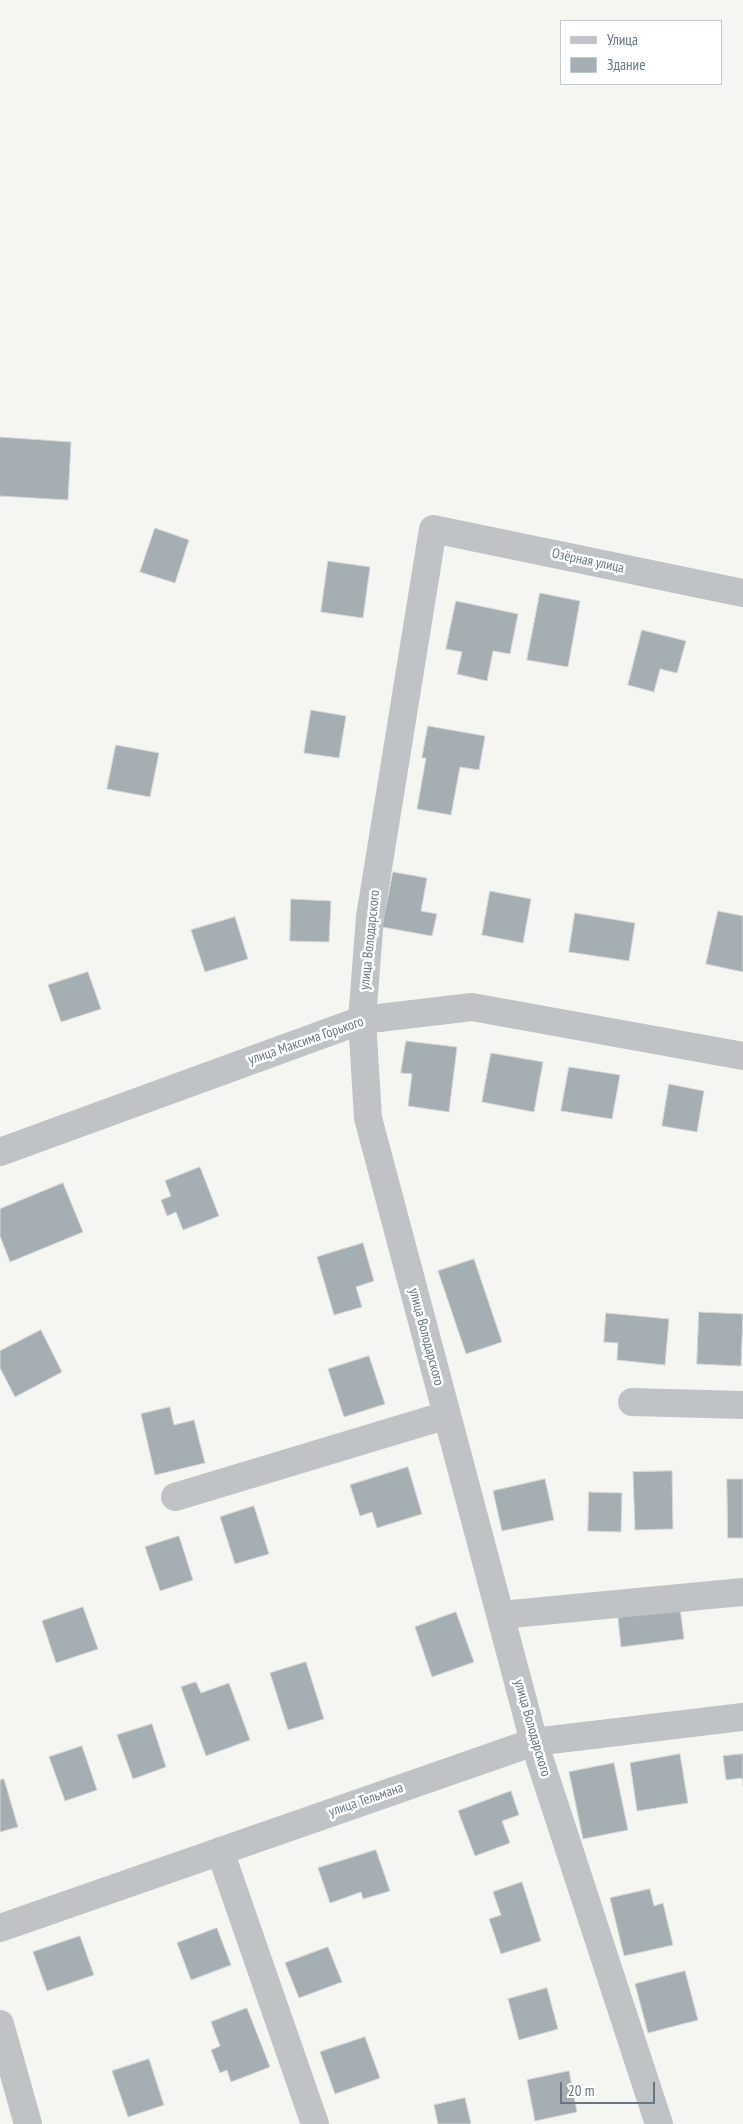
<!DOCTYPE html>
<meta charset="utf-8">
<style>
body{margin:0}
#map{position:relative;width:743px;height:2124px;overflow:hidden;background:#f5f5f2;font-family:"PT Sans Narrow",sans-serif}
canvas{display:block}
.legend{position:absolute;left:560px;top:20px;width:162px;height:65px;box-sizing:border-box;background:#fff;border:1px solid #c1c9cd;margin:0;padding:6px 9px;list-style:none;font-size:15px;color:#657782}
.legend li{display:flex;align-items:center;gap:10px;height:25px}
.legend b{width:25px;border:1px solid #c1c9cd}
.scale{position:absolute;left:560px;top:2082px;width:95px;height:22px;box-sizing:border-box;border:2px solid #657782;border-top:0;padding-left:6px;font-size:15px;line-height:18px;white-space:nowrap;color:#657782;-webkit-text-stroke:4px #fff;paint-order:stroke}
</style>
<div id="map">
<canvas width="743" height="2124"></canvas>
<ul class="legend">
<li><b style="height:6px;background:#bfc3c6"></b>Улица</li>
<li><b style="height:14px;background:#a5aeb3"></b>Здание</li>
</ul>
<div class="scale">20 m</div>
</div>
<script>
const g = document.querySelector('canvas').getContext('2d');
g.lineJoin = 'round';
function fill(path, color) { g.fillStyle = color; g.fill(path, 'evenodd'); }
function trace(path, color, width, dash) { g.strokeStyle = color; g.lineWidth = width; g.lineCap = dash ? 'butt' : 'round'; g.setLineDash(dash || []); g.stroke(path); }
function drawText(font, color, halo, rows, align = 'center') {
  g.font = font + ' "PT Sans Narrow",sans-serif'; g.lineWidth = 5; g.setLineDash([]); g.textBaseline = 'middle'; g.strokeStyle = halo; g.fillStyle = color; for (const [text, x, y, turn = 0] of rows) {
    g.save(); g.translate(x, y); g.rotate((+turn || 0) * Math.PI / 180); g.textAlign = isNaN(turn) ? turn : align; if (halo) g.strokeText(text, 0, 0); g.fillText(text, 0, 0); g.restore();
  }
}
const building = new Path2D(`
 M0 437 71 442 68 500 0 496Z
 M155 528 189 540 175 583 140 572Z
 M328 561 370 567 363 618 321 612Z
 M540 593 580 601 568 667 527 660Z
 M456 601 518 614 510 654 493 651 487 681 457 674 462 652 446 649Z
 M642 630 686 641 677 673 660 669 654 692 628 685Z
 M311 710 346 716 339 758 304 753Z
 M428 726 485 736 479 770 460 767 451 815 417 809 426 758H422Z
 M116 745 159 753 150 797 107 789Z
 M393 872 427 878 421 911 437 914 432 936 382 927Z
 M490 891 531 899 523 943 482 935Z
 M291 899 331 901 329 942 290 941Z
 M718 911 743 916V972L706 964Z
 M575 913 635 923 629 961 569 952Z
 M235 917 248 959 205 972 191 930Z
 M88 972 101 1009 61 1022 48 985Z
 M406 1041 457 1047 449 1112 408 1106 412 1074 401 1073Z
 M491 1053 543 1062 534 1112 482 1102Z
 M569 1067 620 1075 612 1119 561 1111Z
 M669 1084 704 1091 697 1132 662 1126Z
 M200 1167 219 1216 183 1230 176 1212 167 1216 161 1200 171 1196 165 1181Z
 M63 1183 83 1232 10 1262 0 1236V1209Z
 M363 1243 374 1281 356 1287 362 1307 334 1315 317 1257Z
 M474 1259 502 1342 466 1354 438 1271Z
 M699 1312 743 1314 741 1366 697 1364Z
 M606 1313 669 1319 665 1365 617 1360 618 1343 604 1342Z
 M41 1330 62 1372 15 1397 0 1368V1351Z
 M369 1356 385 1404 344 1417 328 1369Z
 M170 1407 174 1425 194 1420 205 1463 155 1475 141 1414Z
 M408 1467 422 1514 377 1528 372 1512 360 1516 350 1485Z
 M672 1471 673 1529 635 1530 633 1472Z
 M545 1479 554 1520 502 1531 493 1491Z
 M727 1479H743V1538H728Z
 M589 1492 622 1493 621 1532 588 1531Z
 M254 1506 269 1554 235 1564 220 1517Z
 M179 1536 193 1580 160 1591 145 1547Z
 M679 1600 684 1639 621 1647 617 1608Z
 M83 1607 98 1649 56 1663 42 1621Z
 M456 1612 474 1662 432 1677 415 1627Z
 M306 1662 324 1719 288 1730 270 1673Z
 M196 1682 201 1693 229 1683 250 1740 206 1756 181 1687Z
 M152 1724 166 1767 133 1779 117 1735Z
 M82 1746 97 1790 65 1801 49 1757Z
 M680 1754 688 1803 637 1811 630 1763Z
 M743 1754V1786L742 1778 726 1780 723 1756Z
 M614 1763 628 1830 583 1839 569 1772Z
 M4 1779 18 1827 0 1832V1780Z
 M511 1791 519 1815 502 1821 510 1843 475 1856 458 1811Z
 M376 1850 390 1891 363 1899 361 1892 330 1903 318 1868Z
 M522 1882 541 1941 501 1954 489 1919 501 1915 493 1892Z
 M650 1889 654 1906 663 1903 673 1945 624 1956 610 1898Z
 M217 1928 231 1965 191 1980 177 1943Z
 M80 1936 94 1975 47 1991 33 1952Z
 M328 1947 342 1982 299 1998 285 1963Z
 M685 1971 698 2020 648 2033 635 1984Z
 M547 1988 558 2029 519 2040 508 1999Z
 M247 2008 270 2067 231 2082 227 2070 220 2073 211 2050 220 2046 211 2022Z
 M365 2037 380 2078 335 2094 320 2052Z
 M149 2059 164 2105 128 2117 112 2071Z
 M569 2071 577 2112 535 2121 527 2080Z
 M465 2098 471 2124H438L434 2105Z`);
fill(building, '#a5aeb3');
trace(building, '#d7d7d5', 1);
trace(new Path2D(`
 M0 1152 362 1020 472 1007 743 1056
 M632 1402 743 1405
 M175 1497 447 1415
 M501 1615 743 1592
 M220 1851 315 2124
 M0 1928 534 1742 743 1717
 M0 2024 28 2124
 M659 2124 534 1742 368 1118 362 1020 370 917 433 529 743 593`), '#bfc3c6', 28);
drawText('14px', '#657782', '#fff', [
 ["Озёрная улица",588,561,12],
 ["улица Володарского",370,940,-84],
 ["улица Максима Горького",306,1041,-19],
 ["улица Володарского",426,1337,75],
 ["улица Володарского",532,1728,74],
 ["улица Тельмана",366,1800,-19]
]);
</script>
